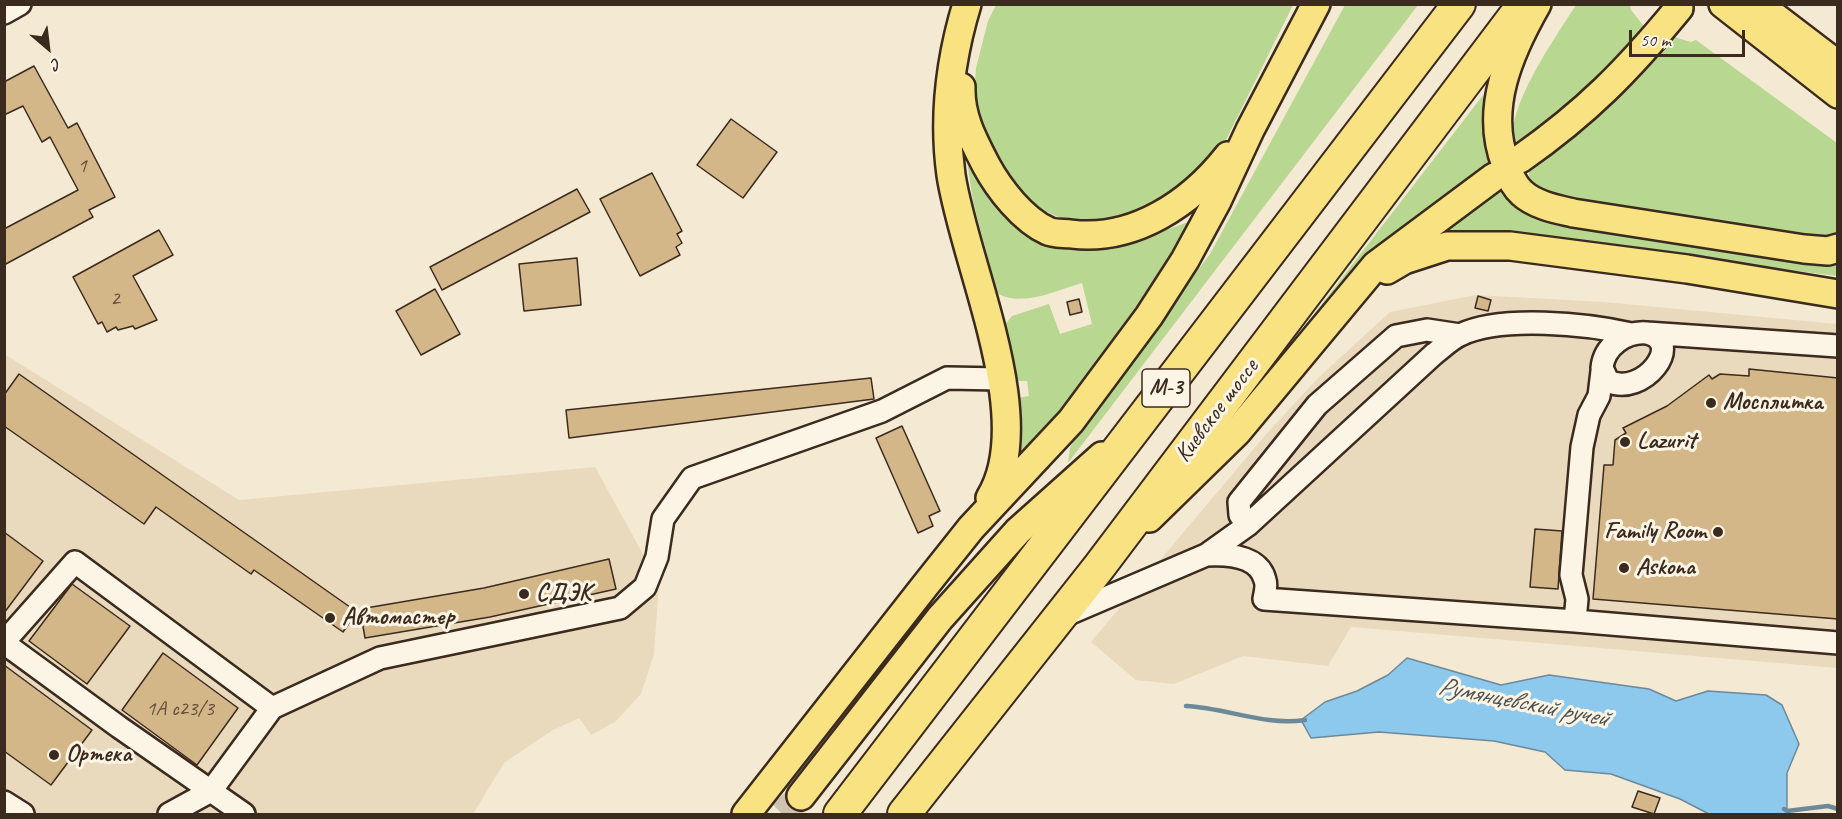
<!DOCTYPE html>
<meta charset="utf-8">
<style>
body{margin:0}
#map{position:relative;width:1842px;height:819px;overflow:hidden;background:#f4e9d3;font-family:Caveat,sans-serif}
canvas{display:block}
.frame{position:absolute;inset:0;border:6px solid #3b2a1e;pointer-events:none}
.north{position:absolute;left:18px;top:18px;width:60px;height:60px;-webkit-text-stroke:4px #fcf5e5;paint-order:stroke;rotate:152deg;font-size:16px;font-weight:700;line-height:24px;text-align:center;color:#3b2a1e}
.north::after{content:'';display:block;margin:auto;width:21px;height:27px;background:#3b2a1e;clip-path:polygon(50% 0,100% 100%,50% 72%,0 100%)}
.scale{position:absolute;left:1629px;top:30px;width:116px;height:27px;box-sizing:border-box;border:3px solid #3b2a1e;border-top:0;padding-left:8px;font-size:18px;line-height:21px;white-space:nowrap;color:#3b2a1e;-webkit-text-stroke:4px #fcf5e5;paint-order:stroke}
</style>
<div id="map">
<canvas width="1842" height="819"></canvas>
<div class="frame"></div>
<div class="north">С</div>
<div class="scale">50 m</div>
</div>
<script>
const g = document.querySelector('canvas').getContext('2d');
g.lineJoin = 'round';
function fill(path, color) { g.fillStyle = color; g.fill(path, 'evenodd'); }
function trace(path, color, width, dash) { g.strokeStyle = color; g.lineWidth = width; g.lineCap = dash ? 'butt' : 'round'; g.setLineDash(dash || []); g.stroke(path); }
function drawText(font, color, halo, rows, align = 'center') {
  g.font = font + ' Caveat,sans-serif'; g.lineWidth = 6; g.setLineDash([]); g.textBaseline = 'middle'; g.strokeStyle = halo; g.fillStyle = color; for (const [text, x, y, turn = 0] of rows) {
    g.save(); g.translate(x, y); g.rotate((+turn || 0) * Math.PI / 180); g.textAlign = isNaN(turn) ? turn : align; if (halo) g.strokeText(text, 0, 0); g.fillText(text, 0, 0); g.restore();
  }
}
fill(new Path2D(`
 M1475 295 1604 302 1837 324V668L1351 627 1328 666 1243 656 1174 684 1136 680 1091 642 1268 432 1319 377 1390 312Z
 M4 354 239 500 595 467 659 583 654 654 641 694 615 722 591 735 579 718 551 731 504 763 473 814H5Z`), '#eadabd');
fill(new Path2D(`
 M996 5H1293L1215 162 1143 213 1104 220 1070 222 1047 212 1019 194 984 143 974 101 976 68 988 21Z
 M1345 5H1418L1068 463 1070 448 1081 426 1210 254Z
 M1576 5H1630L1631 10 1650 34 1517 152C1496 120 1558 34 1576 5Z
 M1674 37 1691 42 1696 40 1837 143V236L1806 237 1572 200 1543 190 1529 178V172L1618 98Z
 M1494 81C1486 109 1477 138 1491 164L1247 401Z
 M965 148 1074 246 1110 250 1191 221 1115 340 1020 462 1018 398 1029 396 1027 381H1015L1004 326 1012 316 1049 304 1060 334 1092 324 1082 283C1057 290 1022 308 997 293L973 201Z
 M1504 187 1837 258V276L1498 233 1456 231 1424 239Z`), '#b8d790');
const water = new Path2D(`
 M1407 658 1501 685 1549 675 1649 689 1676 701 1708 691 1766 695 1782 705 1799 744 1787 773V814H1709L1680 799 1611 774 1565 770 1545 752 1494 741 1379 732 1311 738 1301 720 1325 702 1357 691 1388 675Z`);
fill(water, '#8cc9ec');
trace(water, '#6c899a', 1.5);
trace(new Path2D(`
 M1186 706C1227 708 1264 726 1305 720
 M1784 809 1787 811 1828 806 1838 809`), '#6c899a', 4.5);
const building = new Path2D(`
 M34 66 68 128 77 123 115 197 89 210 93 217 4 265V229L78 190 50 137 42 142 23 106 4 115V82Z
 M731 119 777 152 743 198 697 165Z
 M652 173 682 231 677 234 682 243 676 247 680 255 640 276 600 199Z
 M577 189 590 212 442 290 430 267Z
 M159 230 173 255 133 276 157 320 135 329 133 326 118 330 116 327 107 332 102 322 98 324 73 277Z
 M577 258 581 305 524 311 519 264Z
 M435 289 460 334 421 355 396 311Z
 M1478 296 1491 300 1488 311 1475 308Z
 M1079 299 1082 312 1070 315 1067 302Z
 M1749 369 1838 378V619L1593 599 1604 465H1613L1615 440 1626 433 1623 428 1667 406 1709 375 1712 379 1720 374 1749 376Z
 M19 374 357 612 343 632 254 570 251 574 156 507 144 524 4 426V395Z
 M871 378 874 399 569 438 566 410Z
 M902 426 940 511 929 516 933 526 918 533 876 438Z
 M1535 529 1562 531 1558 589 1530 587Z
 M4 532 43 561 4 613Z
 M609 559 616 589 490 617 365 638 360 609 484 588Z
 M72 584 130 626 87 684 29 641Z
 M163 653 238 708 197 765 122 710Z
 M4 665 92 730 51 785 4 751Z
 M1638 791 1660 798 1654 814 1632 807Z`);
fill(building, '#d4b789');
trace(building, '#3b2a1e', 1.5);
trace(new Path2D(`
 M782 814 801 796`), '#cfc3af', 27, [27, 14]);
const minor = new Path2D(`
 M4 13 20 4
 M1647 333 1838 346
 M1647 333C1686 342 1643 398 1608 381L1602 368C1604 346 1626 331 1647 333Z
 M1602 371 1599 396 1589 415 1582 447 1571 575 1577 599 1575 621 1838 643
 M1248 525 1240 515 1239 502 1317 405 1396 336 1427 330 1460 335
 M1206 555C1225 554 1259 555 1265 580 1267 585 1265 594 1264 599L1575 621
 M1061 617 1206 555 1248 525 1434 354C1442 348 1451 339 1460 335 1501 315 1588 324 1631 334
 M4 642 75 562 272 708 380 658 620 608 645 587 657 557 663 519 692 478 882 411 947 378 1001 379
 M4 643 119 727 244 814
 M4 802 23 814
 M169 814 211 791 272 708`);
const major = new Path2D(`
 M967 4C950 60 943 117 951 175 964 263 1039 419 990 498
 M1537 4C1509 53 1484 110 1506 165 1509 174 1515 187 1522 193 1535 205 1556 209 1573 213L1804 249 1828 251 1838 248
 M1723 4 1838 94
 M1758 4 1838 65
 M961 87C960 116 973 140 986 165 999 189 1023 220 1048 231 1054 234 1064 233 1071 234 1134 242 1191 203 1228 156
 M1520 159C1587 112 1628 70 1679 8
 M1387 270 1404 260 1447 246H1510L1687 269 1838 294
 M1149 518 1237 432 1376 265 1494 177
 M801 796 940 618 1018 531 1102 456
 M746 814 924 587 971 528 1071 421 1149 316 1185 260 1217 201 1250 130 1316 4`);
const highway = new Path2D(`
 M840 814 1459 4
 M904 814 1099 567 1524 4`);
trace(minor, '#3b2a1e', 26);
trace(major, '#3b2a1e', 32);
trace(highway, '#3b2a1e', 36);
trace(minor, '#fcf5e5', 21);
trace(major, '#f8e281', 27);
trace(highway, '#f8e281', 32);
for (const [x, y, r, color] of [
 [1711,403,6,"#3b2a1e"],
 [1625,442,6,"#3b2a1e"],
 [1718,532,6,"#3b2a1e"],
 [1624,568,6,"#3b2a1e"],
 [524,594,6,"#3b2a1e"],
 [330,618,6,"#3b2a1e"],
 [54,755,6,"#3b2a1e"]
]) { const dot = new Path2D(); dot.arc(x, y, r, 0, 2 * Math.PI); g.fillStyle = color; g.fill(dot); trace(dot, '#fcf5e5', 2); }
drawText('21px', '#614d39', null, [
 ["1",82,166],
 ["2",115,299],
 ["1А с23/3",180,709]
]);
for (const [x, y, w] of [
 [1166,388,48]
]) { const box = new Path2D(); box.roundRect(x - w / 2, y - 19, w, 38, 4.5); g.fillStyle = '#fcf5e5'; g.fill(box); trace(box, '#3b2a1e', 1.5); }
drawText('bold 22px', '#3b2a1e', null, [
 ["М-3",1166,388]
]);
drawText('bold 24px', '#3b2a1e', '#fcf5e5', [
 ["Мосплитка",1723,403],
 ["Lazurit",1637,442],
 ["Family Room",1706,532,"right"],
 ["Askona",1636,568],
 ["СДЭК",536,594],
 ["Автомастер",342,618],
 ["Ортека",66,755]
], 'left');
drawText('24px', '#3b2a1e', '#fcf5e5', [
 ["Киевское шоссе",1217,411,-53]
]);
drawText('italic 26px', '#4f5252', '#fcf5e5', [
 ["Румянцевский ручей",1523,703,11]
]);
</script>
